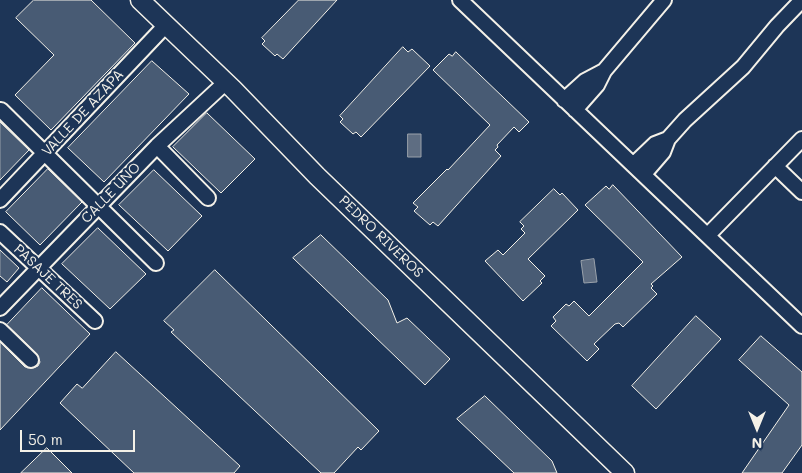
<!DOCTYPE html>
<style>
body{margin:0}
#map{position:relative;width:802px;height:473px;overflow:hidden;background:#1d3557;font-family:Mali,sans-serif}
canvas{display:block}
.north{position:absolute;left:732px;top:403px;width:50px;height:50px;-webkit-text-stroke:4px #1d3557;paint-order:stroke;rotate:180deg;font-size:14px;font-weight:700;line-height:20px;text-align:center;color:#f4f1e8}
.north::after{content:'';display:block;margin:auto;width:18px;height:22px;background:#f4f1e8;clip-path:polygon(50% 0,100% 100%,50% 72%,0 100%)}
.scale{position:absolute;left:20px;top:430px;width:115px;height:22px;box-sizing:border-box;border:2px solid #f4f1e8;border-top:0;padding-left:6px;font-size:15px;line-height:18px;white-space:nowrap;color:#f4f1e8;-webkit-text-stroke:4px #1d3557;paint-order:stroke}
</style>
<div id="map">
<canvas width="802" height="473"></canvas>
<div class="north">N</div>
<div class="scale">50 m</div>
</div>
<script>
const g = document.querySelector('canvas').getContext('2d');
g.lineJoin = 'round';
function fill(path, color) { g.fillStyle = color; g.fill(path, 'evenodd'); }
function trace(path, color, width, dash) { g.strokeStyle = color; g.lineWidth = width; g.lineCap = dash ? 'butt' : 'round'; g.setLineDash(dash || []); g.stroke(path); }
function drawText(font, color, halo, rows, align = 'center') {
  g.font = font + ' Mali,sans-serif'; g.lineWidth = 4.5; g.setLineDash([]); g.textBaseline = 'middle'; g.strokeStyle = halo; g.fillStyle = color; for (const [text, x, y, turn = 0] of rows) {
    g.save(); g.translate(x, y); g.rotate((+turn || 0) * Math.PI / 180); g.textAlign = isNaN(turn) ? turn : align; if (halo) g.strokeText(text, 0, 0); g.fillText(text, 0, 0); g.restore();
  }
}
const water = new Path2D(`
 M408 134H421V157H408Z
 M594 259 597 282 584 283 581 261Z`);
fill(water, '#5e6d82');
trace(water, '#9aa2ab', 1);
const building = new Path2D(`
 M34 0H91L135 43 51 130 15 95 54 55 16 18Z
 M299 0H337L283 59 277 54 275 56 262 44 265 41 262 38Z
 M403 47 408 52 412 49 430 66 361 137 356 132 353 134 340 122 343 119 340 116Z
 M456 52 529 122 519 132 514 127 497 145 498 147 495 150 501 156 438 226 433 222 430 225 414 211 418 207 413 203 447 169 448 170 490 125 433 70 449 54 452 56Z
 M152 61 189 94 104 182 68 148Z
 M207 113 255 159 221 193 173 147Z
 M0 122 29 150 0 180Z
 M48 169 82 202 40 245 6 212Z
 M154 170 202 216 168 251 119 205Z
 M613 185 682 257 651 284 653 286 651 288 657 294 623 327 619 323 615 324 594 344 599 349 587 361 551 326 556 321 553 317 566 304 569 306 574 301 589 316 643 262 585 205 606 186 609 189Z
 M554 189 560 195 562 193 578 210 528 259 545 276 540 281 542 283 523 301 485 261 498 250 503 255 525 233 521 229 524 226 520 222Z
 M98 228 146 274 110 309 62 264Z
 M321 235 388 300 397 323 407 318 450 359 425 385 293 258Z
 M0 250 19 268 7 282 0 276Z
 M215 270 379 431 361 450 358 447 334 473H321L171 332 174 330 164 321Z
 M42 288 90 334 0 430V342L25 367 33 368 38 366 40 362 37 354 7 325Z
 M696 316 721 339 656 409 632 386Z
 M761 336 802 372V445L782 473H742L789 405 739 360Z
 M116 352 240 466 234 473H134L60 403 77 384 82 388Z
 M485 396 552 461 557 473H514L457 419Z
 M47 448 72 473H21Z`);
fill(building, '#485b74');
trace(building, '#f4f1e8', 1);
const minor = new Path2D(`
 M460 0 802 326
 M564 100 585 81 604 71
 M1 110 156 263
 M575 110 597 85 604 71 664 0
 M157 146 208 198
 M633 165 655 144 668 139
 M775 166 802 192
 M644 174 663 152 668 139 685 120 743 67 777 26 802 0
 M0 200 166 25
 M0 232 95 321
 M708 235 802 139
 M0 308 157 146 226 82
 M0 330 31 360`);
const tertiary = new Path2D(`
 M140 0 233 89 317 176 625 473`);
trace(minor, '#f4f1e8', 18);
trace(tertiary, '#f4f1e8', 21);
trace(minor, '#1d3557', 14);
trace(tertiary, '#1d3557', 18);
drawText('14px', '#f4f1e8', '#1d3557', [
 ["VALLE DE AZAPA",83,113,-47],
 ["CALLE UNO",111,193,-46],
 ["PEDRO RIVEROS",381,237,44],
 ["PASAJE TRES",48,277,43]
]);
</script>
